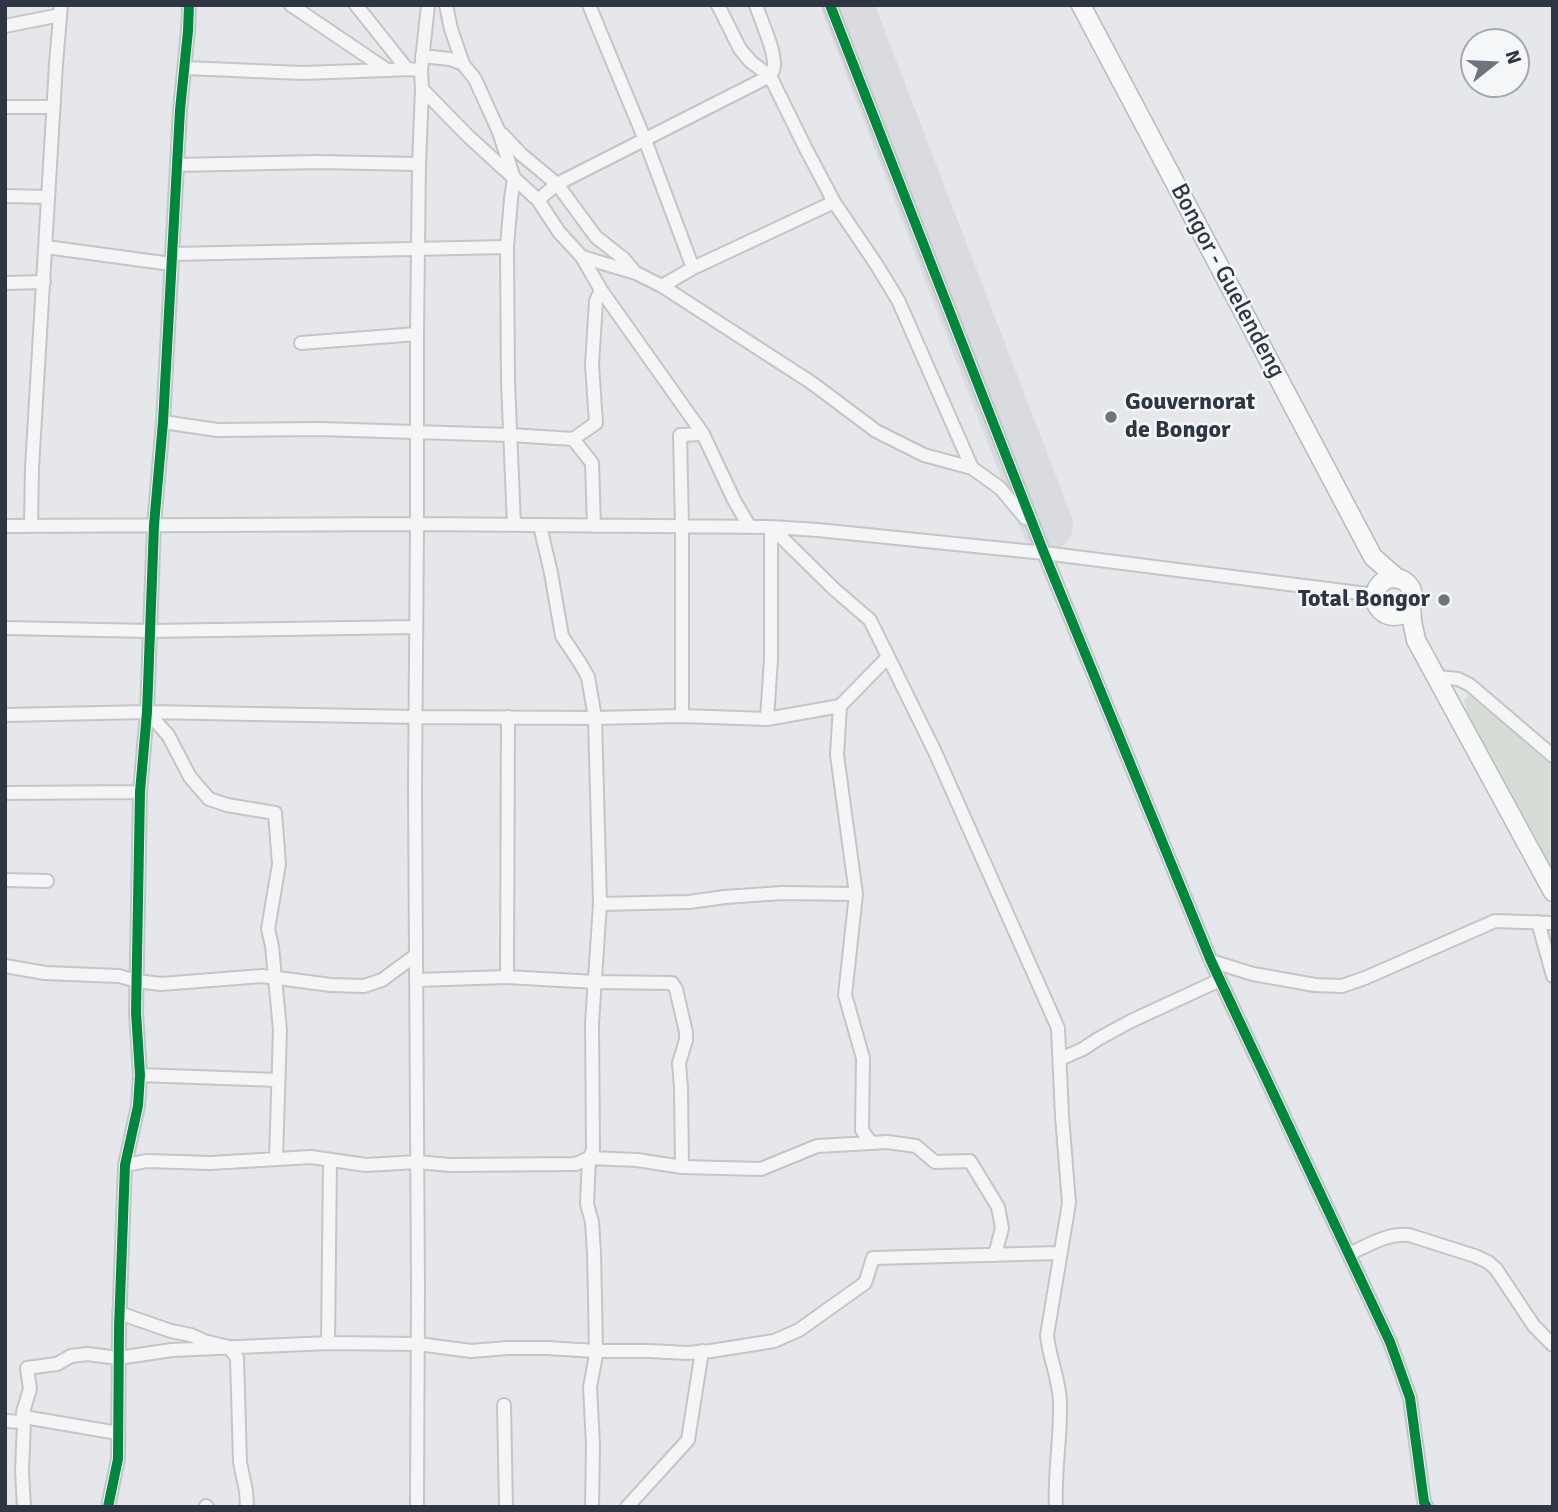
<!DOCTYPE html>
<style>
body{margin:0}
#map{position:relative;width:1558px;height:1512px;overflow:hidden;background:#e5e7ea;font-family:Signika,sans-serif}
canvas{display:block}
.frame{position:absolute;inset:0;border:7px solid #2d3642;pointer-events:none}
.north{position:absolute;left:1460px;top:28px;width:70px;height:70px;box-sizing:border-box;background:#f4f6f8;border:2px solid #a4a9af;border-radius:50%;rotate:72deg;font-size:19px;font-weight:700;line-height:28px;text-align:center;color:#2d3642}
.north::after{content:'';display:block;margin:auto;width:24px;height:32px;background:#6d747d;clip-path:polygon(50% 0,100% 100%,50% 72%,0 100%)}
</style>
<div id="map">
<canvas width="1558" height="1512"></canvas>
<div class="frame"></div>
<div class="north">N</div>
</div>
<script>
const g = document.querySelector('canvas').getContext('2d');
g.lineJoin = 'round';
function fill(path, color) { g.fillStyle = color; g.fill(path, 'evenodd'); }
function trace(path, color, width, dash) { g.strokeStyle = color; g.lineWidth = width; g.lineCap = dash ? 'butt' : 'round'; g.setLineDash(dash || []); g.stroke(path); }
function drawText(font, color, halo, rows, align = 'center') {
  g.font = font + ' Signika,sans-serif'; g.lineWidth = 5; g.setLineDash([]); g.textBaseline = 'middle'; g.strokeStyle = halo; g.fillStyle = color; for (const [text, x, y, turn = 0] of rows) {
    g.save(); g.translate(x, y); g.rotate((+turn || 0) * Math.PI / 180); g.textAlign = isNaN(turn) ? turn : align; if (halo) g.strokeText(text, 0, 0); g.fillText(text, 0, 0); g.restore();
  }
}
fill(new Path2D(`
 M1471 695 1553 761V871L1467 713 1464 699Z`), '#d6ddd6');
trace(new Path2D(`
 M847 5 1047 525`), '#dadbde', 52);
const minor = new Path2D(`
 M291 5 387 70 407 69 421 70
 M356 5 407 69
 M446 5 451 29 463 64
 M589 5 645 140 693 268
 M718 5 740 49 751 62 770 76 805 147 834 202 876 264 898 300 972 468
 M830 5 1044 553 1211 961 1390 1342 1410 1398 1424 1502 1427 1507
 M5 26 60 15
 M422 56 450 59 463 64 475 79 499 132 514 178 511 199 507 247 508 382 514 525
 M185 68 302 73 387 70
 M422 89 468 136 538 200 559 232 582 257 601 290 703 434 735 502 750 527
 M5 107H53
 M502 134 522 155 557 184 596 237 624 259 634 271
 M177 165 317 162 419 164
 M5 196 48 197
 M538 200 557 184 770 76C773 71 774 70 774 65 775 50 761 21 756 5
 M46 247 171 264
 M172 254 507 247
 M582 257 636 273 662 286 812 383 876 431 924 455 972 468 1000 488 1025 518
 M5 283 44 282
 M662 286 693 268 834 202
 M301 343 417 334
 M163 422 217 430 320 429 510 435 573 439
 M5 526 417 524 771 527 818 530 1044 553 1375 595
 M31 526 32 468 56 64 61 5
 M594 526 592 463 573 439 596 423 592 365 596 301 601 290
 M771 527 834 589 870 620 935 752 1058 1028 1062 1116 1069 1203 1047 1335C1049 1358 1060 1380 1060 1404 1061 1438 1054 1472 1056 1507
 M5 628 150 631 416 627
 M1438 677 1458 679 1470 685 1553 756
 M840 706 837 755 856 894 845 995 863 1058 862 1130 871 1143 887 1142 916 1146 935 1162 970 1161 998 1207 1002 1228 995 1255
 M147 712 168 735 190 777 209 799 227 805 275 813 279 864 268 929 272 946 280 1030 276 1159
 M5 715 147 712 415 717 595 718 682 716 767 719 840 706 888 657
 M682 716V527L680 435 703 434
 M767 719 771 659V527
 M5 793 140 792
 M5 880 47 881
 M600 904 689 902 725 897 782 893 856 894
 M1538 922 1553 976
 M1211 961 1253 974 1315 985 1342 986 1365 978 1495 921 1553 923
 M5 966 45 973 119 976 137 981 161 984 262 976 331 985 364 986 382 980 416 955
 M507 977 508 717
 M416 980 507 977 595 982 672 983 676 989 686 1032V1040L679 1063 681 1088 682 1167
 M1060 1059 1083 1049 1098 1039 1131 1021 1220 980
 M140 1075 278 1080
 M125 1165 147 1161 210 1163 311 1157 366 1165 417 1162 450 1165 576 1164 589 1158 593 1150 592 1023 600 904 595 718 588 677 580 663 562 636 551 573 540 526
 M1349 1254C1369 1245 1387 1233 1409 1235L1475 1256 1488 1262 1496 1269 1534 1326 1553 1345
 M119 1313 171 1331 191 1335 204 1341 229 1347 237 1358 240 1462 246 1491 247 1507
 M328 1343 330 1160
 M504 1405 506 1507
 M24 1417 118 1433
 M5 1421 24 1422 22 1471 24 1507
 M24 1422 23 1412 30 1389 27 1368 57 1364 71 1356 87 1354 118 1358 172 1350 328 1343 418 1344 471 1351 508 1348H547L596 1351H650L687 1353 711 1351 774 1341 799 1330 865 1283 873 1258 1059 1253
 M206 1506 207 1507
 M108 1507 118 1459 119 1327 125 1165 138 1106 140 1075 136 1012 140 792 147 712 154 525 163 422 180 110 188 31 189 5
 M417 1507 418 1288 415 789 417 524V334L419 164 422 89 421 70 428 5
 M592 1507 593 1444 590 1387 596 1355 595 1297 594 1253 592 1222 587 1204 589 1158 637 1160 682 1167 761 1169 817 1146 871 1143
 M627 1507 688 1440 702 1351`);
const highway = new Path2D(`
 M1081 5 1373 557 1398 579
 M1375 597a19 19 0 1 1 38 0a19 19 0 1 1-38 0Z
 M1411 602 1412 621 1416 640 1553 892`);
trace(minor, '#c3c5c8', 16);
trace(highway, '#b8babe', 21);
trace(minor, '#f5f5f6', 12);
trace(highway, '#f7f8f8', 18);
trace(new Path2D(`
 M830 5 1044 553 1211 961 1390 1342 1410 1398 1424 1502 1427 1507
 M108 1507 118 1459 119 1327 125 1165 138 1106 140 1075 136 1012 140 792 147 712 154 525 163 422 180 110 188 31 189 5`), '#00873e', 10);
for (const [x, y, r, color] of [
 [1111,417,7,"#6d747d"],
 [1444,600,7,"#6d747d"]
]) { const dot = new Path2D(); dot.arc(x, y, r, 0, 2 * Math.PI); g.fillStyle = color; g.fill(dot); trace(dot, '#f4f6f8', 2.5); }
drawText('24px', '#2d3642', '#f4f6f8', [
 ["Bongor - Guelendeng",1227,281,62]
]);
drawText('bold 24px', '#2d3642', '#f4f6f8', [
 ["Gouvernorat",1125,403],
 ["de Bongor",1125,431],
 ["Total Bongor",1430,600,"right"]
], 'left');
</script>
